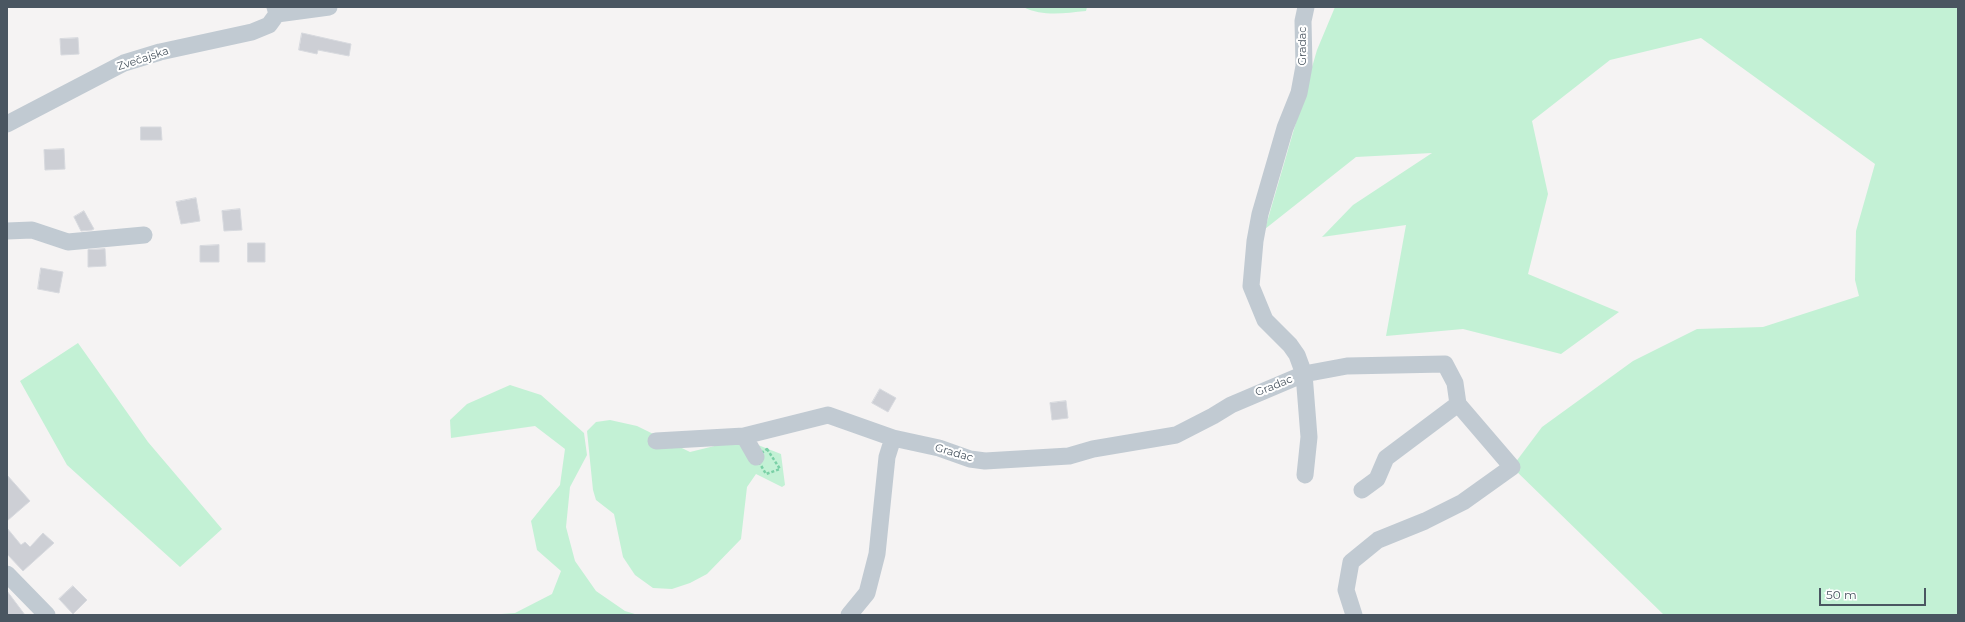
<!DOCTYPE html>
<meta charset="utf-8">
<style>
body{margin:0}
#map{position:relative;width:1965px;height:622px;overflow:hidden;background:#f5f3f3;font-family:Montserrat,sans-serif}
canvas{display:block}
.frame{position:absolute;inset:0;border:8px solid #4a5661;pointer-events:none}
.scale{position:absolute;left:1819px;top:588px;width:107px;height:18px;box-sizing:border-box;border:2px solid #4a5661;border-top:0;padding-left:5px;font-size:12px;line-height:14px;white-space:nowrap;color:#4a5661;-webkit-text-stroke:3px #fff;paint-order:stroke}
</style>
<div id="map">
<canvas width="1965" height="622"></canvas>
<div class="frame"></div>
<div class="scale">50 m</div>
</div>
<script>
const g = document.querySelector('canvas').getContext('2d');
g.lineJoin = 'round';
function fill(path, color) { g.fillStyle = color; g.fill(path, 'evenodd'); }
function trace(path, color, width, dash) { g.strokeStyle = color; g.lineWidth = width; g.lineCap = dash ? 'butt' : 'round'; g.setLineDash(dash || []); g.stroke(path); }
function drawText(font, color, halo, rows, align = 'center') {
  g.font = font + ' Montserrat,sans-serif'; g.lineWidth = 4; g.setLineDash([]); g.textBaseline = 'middle'; g.strokeStyle = halo; g.fillStyle = color; for (const [text, x, y, turn = 0] of rows) {
    g.save(); g.translate(x, y); g.rotate((+turn || 0) * Math.PI / 180); g.textAlign = isNaN(turn) ? turn : align; if (halo) g.strokeText(text, 0, 0); g.fillText(text, 0, 0); g.restore();
  }
}
fill(new Path2D(`
 M1023 7H1087L1086 11C1064 13 1044 17 1023 7Z
 M1335 7H1958V615H1664L1512 467 1542 427 1633 361 1697 329 1763 327 1859 296 1855 280 1856 231 1875 164 1701 38 1610 60 1532 121 1548 194 1528 274 1619 312 1561 354 1463 329 1386 336 1406 225 1322 237 1353 205 1432 153 1356 157 1265 229 1317 50Z
 M78 343 148 442 222 529 180 567 67 465 20 381Z
 M510 385 541 395 584 433 587 455 570 487 566 527 575 561 596 591 625 611 638 615H487L515 613 552 594 561 571 537 550 531 521 560 485 565 449 535 426 451 438 450 420 467 404Z
 M610 420 637 426 690 452 751 437 758 445 781 454 785 485 782 487 756 474 747 487 741 539 707 574 690 583 672 589 653 588 635 575 623 557 614 514 596 500 593 490 587 431 596 422Z`), '#c3f1d5');
const building = new Path2D(`
 M302 33 351 44 349 56 318 50 317 54 299 50Z
 M78 38 79 54 61 55 60 39Z
 M141 127H161L162 140H141Z
 M64 149 65 169 45 170 44 150Z
 M196 198 200 221 181 224 176 202Z
 M240 209 242 230 224 231 222 211Z
 M84 211 94 229 92 230 81 231 74 217Z
 M248 243H265V262H248Z
 M219 245V262H200V246Z
 M105 249 106 266 88 267V250Z
 M41 268 63 272 59 293 38 289Z
 M880 389 896 398 888 412 872 403Z
 M1066 401 1068 418 1052 420 1050 403Z
 M7 475 30 501 7 521Z
 M7 528 21 545 25 542 30 547 43 533 54 543 23 571 7 554Z
 M73 586 87 600 73 614 59 599Z
 M7 591 25 615H7Z`);
fill(building, '#cdcfd5');
trace(building, '#d7d9de', 1);
trace(new Path2D(`
 M767 449 780 469 766 474 756 457Z`), '#7ad0a6', 2.5, [3, 2]);
trace(new Path2D(`
 M277 14 329 7
 M7 124 124 63 160 52 252 32 269 25 277 14 275 7
 M7 231 32 230 68 242 144 235
 M744 436 756 457
 M893 438 939 448 970 459 985 461 1069 456 1093 449 1176 435 1213 416 1231 405 1304 374 1297 355 1290 345 1265 320 1251 286 1255 241 1260 214 1285 128 1299 93 1304 66 1303 21 1306 7
 M656 441 744 436 828 415 893 438 887 457 877 554 867 593 849 615
 M1305 475 1309 437 1304 374 1347 366 1445 364 1455 383 1458 404 1512 467 1463 502 1425 521 1378 540 1351 562 1346 590 1354 615
 M1362 490 1377 479 1386 458 1458 404
 M7 574 47 615`), '#c1cad2', 17);
drawText('11px', '#4a5661', '#fff', [
 ["Gradac",1303,46,-90],
 ["Zvečajska",143,59,-18],
 ["Gradac",1274,386,-22],
 ["Gradac",954,453,16]
]);
</script>
